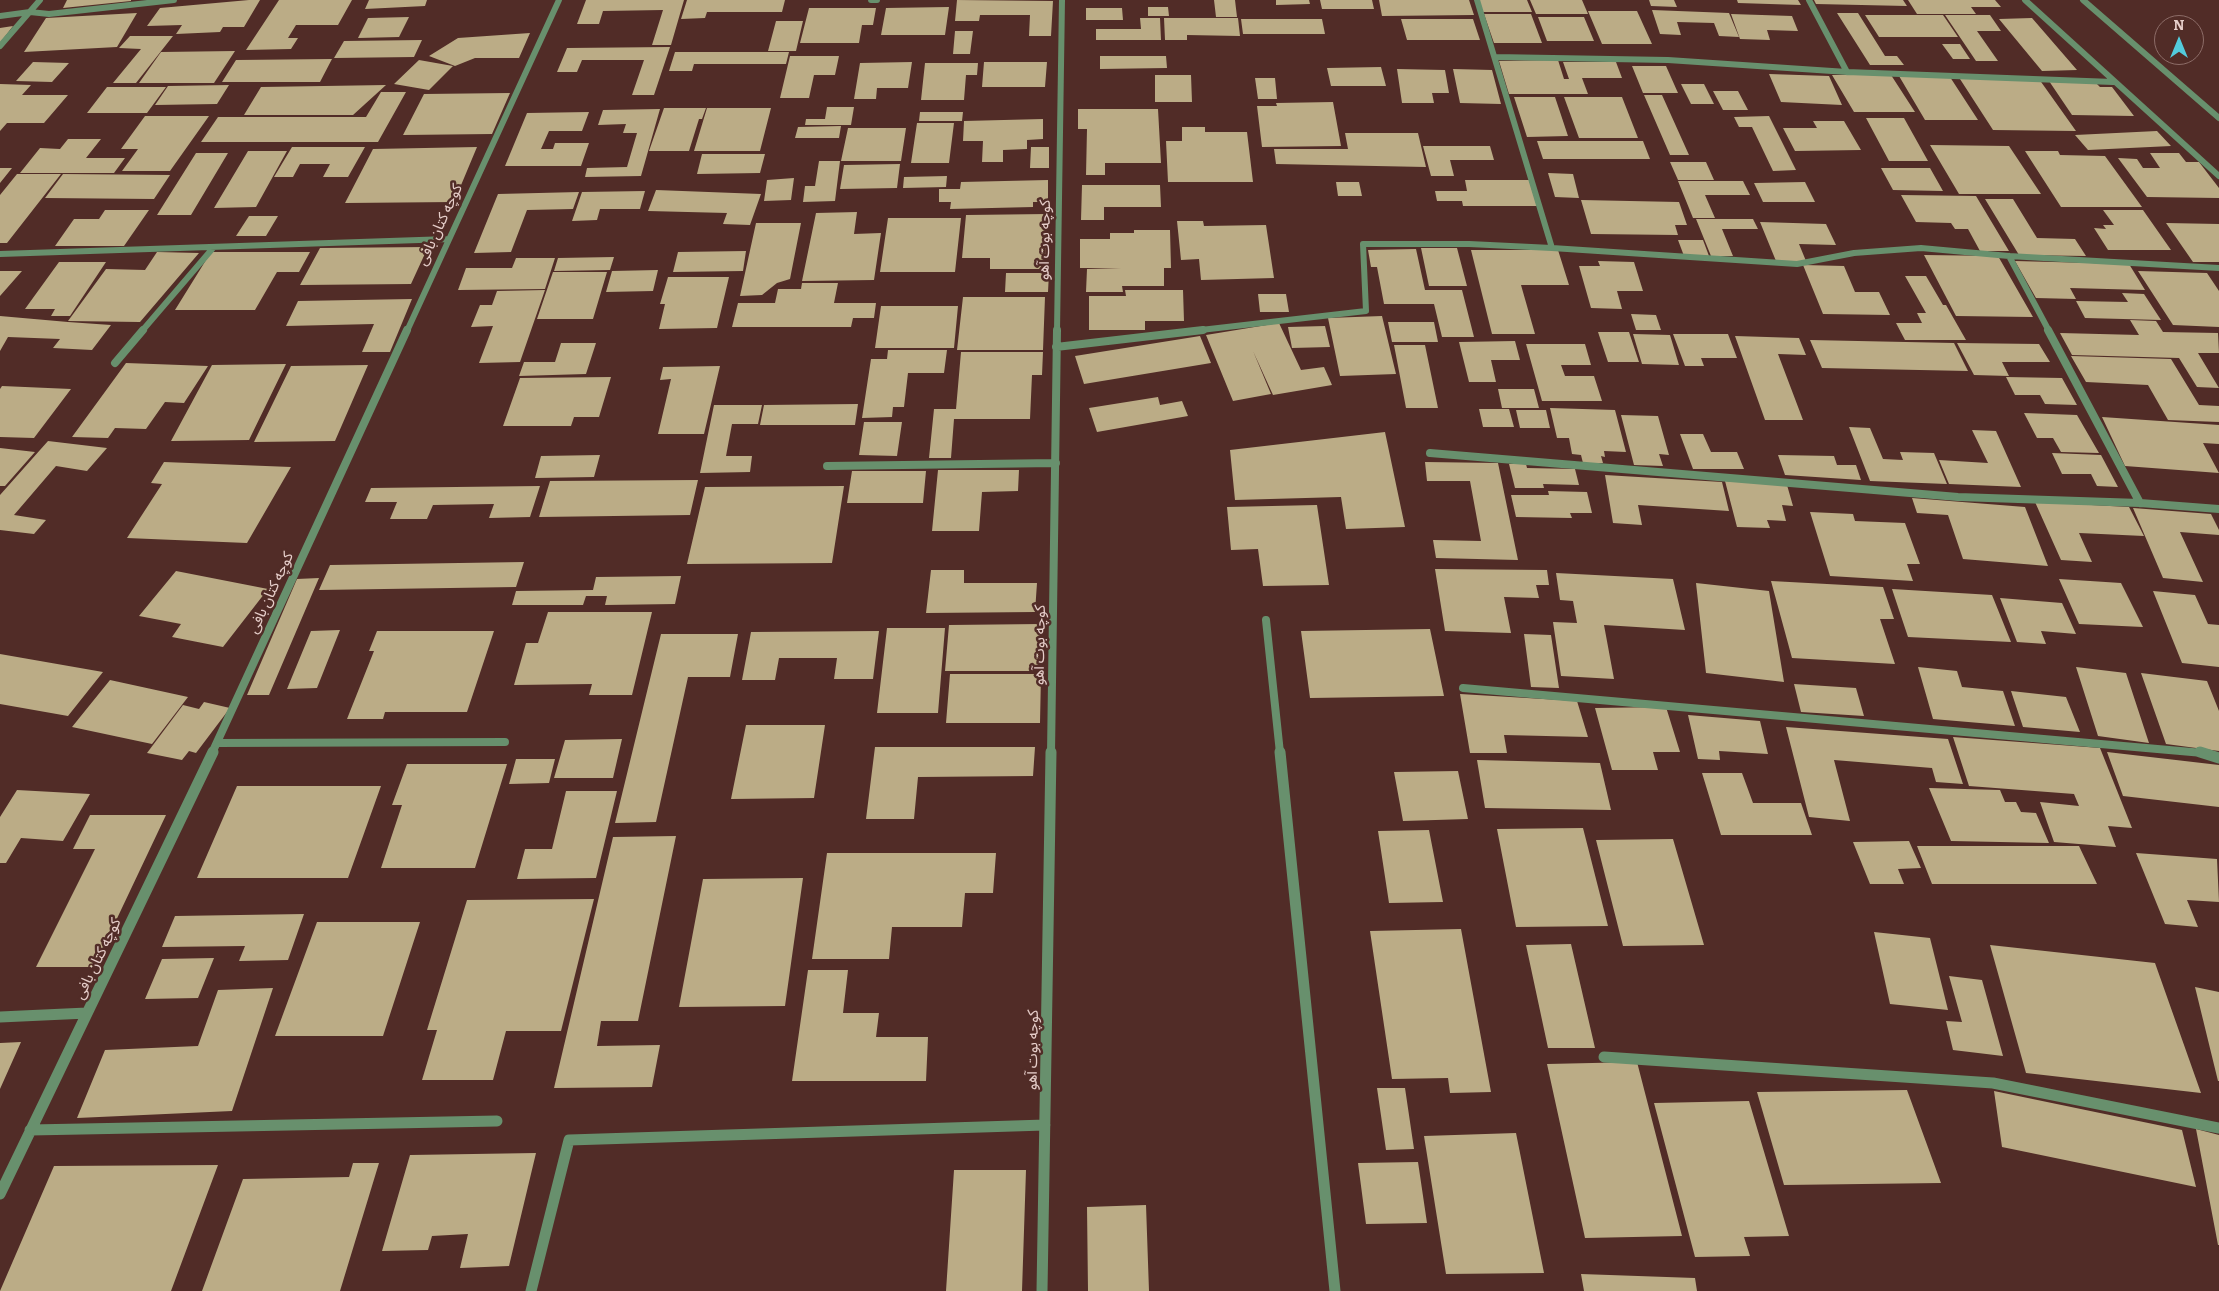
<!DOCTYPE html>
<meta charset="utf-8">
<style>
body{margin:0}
#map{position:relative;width:2219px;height:1291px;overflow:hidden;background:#512c27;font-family:Bitter,serif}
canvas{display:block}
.north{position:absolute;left:2154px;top:15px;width:50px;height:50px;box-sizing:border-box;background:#512c27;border:1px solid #8d6d68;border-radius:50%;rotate:0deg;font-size:14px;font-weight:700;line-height:20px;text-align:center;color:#e6ceca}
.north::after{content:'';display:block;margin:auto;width:18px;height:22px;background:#53cbdc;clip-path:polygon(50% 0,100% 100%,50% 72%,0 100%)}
</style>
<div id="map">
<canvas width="2219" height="1291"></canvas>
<div class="north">N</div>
</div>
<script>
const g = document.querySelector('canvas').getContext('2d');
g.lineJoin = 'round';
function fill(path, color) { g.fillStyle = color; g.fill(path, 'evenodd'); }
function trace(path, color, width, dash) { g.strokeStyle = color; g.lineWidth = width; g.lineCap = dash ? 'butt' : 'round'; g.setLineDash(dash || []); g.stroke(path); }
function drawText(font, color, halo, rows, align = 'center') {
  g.font = font + ' Bitter,"Noto Sans Arabic",serif'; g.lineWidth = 5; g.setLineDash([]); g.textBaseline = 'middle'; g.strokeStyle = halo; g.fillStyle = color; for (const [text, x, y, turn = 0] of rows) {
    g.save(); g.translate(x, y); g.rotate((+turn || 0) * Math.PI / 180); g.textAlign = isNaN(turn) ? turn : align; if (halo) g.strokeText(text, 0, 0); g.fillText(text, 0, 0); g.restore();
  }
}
fill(new Path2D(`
 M67 0H131V1L63 8Z
 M249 0H260L244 27H223L220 32 176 34 182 25 147 26 160 8Z
 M279 0H352L338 25H296L288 38H298L291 49 246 50Z
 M369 0H427L425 6 365 9Z
 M586 0H684L671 45H652L663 10 603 11 599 24H577Z
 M687 0H785L782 12H707L705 18 681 19Z
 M957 0 1053 1 1051 36H1029L1030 15H980L979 21H955Z
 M1214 0H1235L1237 17H1216Z
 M1276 0H1309L1310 4 1276 5Z
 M1320 0H1372L1374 9H1322Z
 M1379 0H1469L1474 15 1382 16Z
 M1479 0H1527L1532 12H1483Z
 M1530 0H1582L1588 14H1536Z
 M1649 0H1674L1677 7 1651 6Z
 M1737 0H1798L1801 5 1738 3Z
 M1814 0H1903L1907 6 1816 4Z
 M1908 0H1995L2001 7H1971L1976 14H1917Z
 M949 7 945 35H881L886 8Z
 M1148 7H1168L1169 16H1148Z
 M809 8H876L873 25H862L859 43H800Z
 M1086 8H1122L1123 20H1086Z
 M1652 10 1729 13 1739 37 1719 36 1714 23 1677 22 1681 35 1660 34Z
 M1588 11H1637L1652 44H1602Z
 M137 13 117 47 24 52 46 18Z
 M1837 13H1858L1885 56H1897L1904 65H1870Z
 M1484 14H1531L1542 43H1494Z
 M1731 14 1792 16 1798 31 1767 30 1770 40 1740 39Z
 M1865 15H1943L1958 37H1879Z
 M1945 15H1990L2001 31H1977L1998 61H1976Z
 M409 17 399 37 358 38 368 18Z
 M1538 17H1584L1594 41H1547Z
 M1140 18H1160L1161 40H1096V29H1141Z
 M1164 18H1238L1240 36 1187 35V40H1165Z
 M2032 18 2077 70 2042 71 1999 19Z
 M1241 19H1322L1325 34H1243Z
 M1401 19H1473L1480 40H1407Z
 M776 21H803L796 51H768Z
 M13 26 0 43V28Z
 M955 31H973L970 54H953Z
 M530 33 519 58H475L455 66 429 56 458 38Z
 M130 36H173L136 83H113L141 49 119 48Z
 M422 40 414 57 334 58 344 41Z
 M1942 44H1960L1970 59H1953Z
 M670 47 654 95H632L644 60H582L577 72H557L567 48Z
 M235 51 214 83H139L161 52Z
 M675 52H789L786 64H694L692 71H669Z
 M790 56H839L835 75H814L809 98H780Z
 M1100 56H1166L1167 68 1100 69Z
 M332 59 320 82H222L236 60Z
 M419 60 453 66 429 90 394 84Z
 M1558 60 1564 79H1569L1563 62H1616L1622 78H1582L1588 94H1509L1499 61Z
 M33 62 69 63 52 82 16 81Z
 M912 62 908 88H877L876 99H854L860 63Z
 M984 62H1047L1045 87H982Z
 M925 63H978L977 75H966L964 100H921Z
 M1632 66H1666L1678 93H1643Z
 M1381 67 1386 86H1331L1327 68Z
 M1397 69 1445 70 1449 93H1432L1434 103H1402Z
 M1453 69 1492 70 1501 104 1460 103Z
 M1769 74 1829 76 1842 105 1781 102Z
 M1155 75H1191L1192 102H1155Z
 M1832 75H1891L1915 112H1854Z
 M1899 76 1950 77 1978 120H1925Z
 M1255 78H1275L1277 99H1258Z
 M1960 79H2039L2076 131 1993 130Z
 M2049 81 2095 82 2100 87H2112L2134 116 2072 115Z
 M0 84 31 85 22 95H68L44 123H7L0 131Z
 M1681 84H1704L1714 104H1691Z
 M229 85 217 104 155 105 168 86Z
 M386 85 353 115H244L261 87Z
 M107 87H166L147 113H87Z
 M1713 91H1738L1748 110H1723Z
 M381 92H406L378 142H201L218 117H366Z
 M510 93 492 134 403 135 424 94Z
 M1644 95H1662L1689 155H1670Z
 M1514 97H1555L1568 136 1527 137Z
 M1564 97H1622L1638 138H1579Z
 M1333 102 1341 146 1262 147 1257 106H1277L1276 103Z
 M827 107H854L851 125H805L806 119H825Z
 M664 108H706L702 119H699L689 151H649Z
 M707 108H771L760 151H694Z
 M660 109 641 176 585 177 587 168 627 167 637 133H623L626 124 598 125 603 110Z
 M1078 109H1158L1161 163H1105V175H1086L1087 129H1078Z
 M589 112 582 131H549L541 149H553L555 143H589L581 166H505L527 113Z
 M920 112H963L962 121H919Z
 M145 116H209L170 171H122L138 149H121Z
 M1769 116 1796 170 1773 171 1752 127H1739L1734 117Z
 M1866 118H1904L1928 161H1889Z
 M1043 119V139L1027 140V149L1003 150V162H982L983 141H963L964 121Z
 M1813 121H1844L1861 150 1795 151 1783 128H1817Z
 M917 123H954L949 163H911Z
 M841 126 839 138H795L798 127Z
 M1182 127H1205V132H1247L1253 182H1168L1166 141H1182Z
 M848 128H906L901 161H841Z
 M2157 131 2171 146 2088 150 2075 135Z
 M1345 133H1418L1426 167 1276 164 1274 149H1348Z
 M68 139H101L86 158H125L114 173H20L40 148 60 149Z
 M1537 141H1643L1650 159H1543Z
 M1930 145 2009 146 2041 194H1959Z
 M1423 146H1490L1494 160H1450L1454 176H1431Z
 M292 147H365L348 177H323L330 164H300L293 177H274Z
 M477 147 454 202 345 203 373 149Z
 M1031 147H1049V168H1030Z
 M248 151H287L256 207 214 208Z
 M2025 151H2058L2060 155 2105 156 2142 207H2061Z
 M196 153H228L191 215H157Z
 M2150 153H2179L2186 162H2199L2219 188V198L2147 197 2118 158 2137 159 2143 168H2160Z
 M702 154H765L760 173 697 174Z
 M819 161H840L835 201 803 202 805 186H815Z
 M1670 162H1706L1714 180H1678Z
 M900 164 897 188 840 189 844 165Z
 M0 168H12L0 183Z
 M1881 168H1930L1943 191 1893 190Z
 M1548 173 1573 174 1579 198 1555 197Z
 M17 174H61L7 243H0V195Z
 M63 174 170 175 154 199 45 198Z
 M947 176 946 187 903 188 904 177Z
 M794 178 791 200 764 201 767 180Z
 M1048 180V202H1033V207L950 209 951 202H939V189H960L961 182Z
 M1465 180H1529L1537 206H1463L1462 201H1437L1435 191H1467Z
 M1678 181H1743L1750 195H1705L1715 218H1693Z
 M1336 182H1359L1362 196H1338Z
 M1805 182 1815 202H1763L1754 183Z
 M1082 185H1160L1161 207H1104V220H1081Z
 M656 190 761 194 750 225 723 224 727 213 648 211Z
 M645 191 640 209H600L597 220 572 221 582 192Z
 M579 192 573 209 527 210 511 252 474 253 498 194Z
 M1901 195 1976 196 2009 251H1980L1968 229H1955L1951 223 1916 222Z
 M1985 199H2013L2037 238 2075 239 2086 256 2019 255Z
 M1581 200 1679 202 1687 225H1675L1678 235 1591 234Z
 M105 210H149L124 246H55L74 219H99Z
 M2103 210H2143L2171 250H2108L2094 228 2106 229 2103 225H2114Z
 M857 212 854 234 881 233 874 280 802 281 816 213Z
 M1047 214 1045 269H990V258H962L966 215Z
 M249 216H278L266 236H236Z
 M888 218H961L955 272H880Z
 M1696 219H1753L1758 229H1722L1733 256H1711Z
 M1177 221H1203L1204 226 1266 225 1274 278 1201 280 1199 259 1181 260Z
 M1760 222 1826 224 1836 245 1799 244 1806 261H1776Z
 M756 223H801L790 279 777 283 762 295 740 296Z
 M2166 223 2219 224V262H2193Z
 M1134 230H1170L1171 268H1164V286H1122L1123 292H1086L1087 269 1121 268H1080V239H1110V233H1134Z
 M1678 240H1703L1709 256H1684Z
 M428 247 411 284 300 285 320 248Z
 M1421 248H1457L1467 286H1429Z
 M1416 249 1425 290H1462L1474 337H1442L1434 304H1384L1377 267H1371L1368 250Z
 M1471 250H1558L1569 285H1521L1535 334H1492Z
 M746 251 743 271 673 272 678 252Z
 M157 252 199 253 140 322 68 321 106 269 145 270Z
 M211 252H310L299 272H277L255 310H175Z
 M1924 255 1998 256 2033 317 1956 316Z
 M614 257 610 270 554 271 558 258Z
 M516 258H555L545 289 458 290 466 268H512Z
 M1598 261 1634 262 1643 291H1617L1622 309 1591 308 1579 266H1600Z
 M2015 261 2129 264 2145 290 2070 288 2076 299 2036 298Z
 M59 262H106L70 316H51L55 309H25Z
 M1803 265 1844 266 1855 292H1879L1890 315 1823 314Z
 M658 270 653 291 606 292 612 271Z
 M0 271H22L0 296Z
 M2138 271 2207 273 2219 291V327L2173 325Z
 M553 272H607L593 319H537Z
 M1006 273H1049L1048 292H1005Z
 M1905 276H1926L1943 305H1946L1966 340H1905L1896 323H1922L1917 313H1926Z
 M668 277H729L717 328 659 329 665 304H660Z
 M802 283H838L834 303H876L874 318H853L851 327H732L738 303H775L778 289H801Z
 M545 290 520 362 479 363 493 326 471 327 480 305H492L497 291Z
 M1125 290H1183L1184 321H1145V330H1089V296H1126Z
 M2122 293 2144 294 2161 320 2085 318 2076 301 2128 302Z
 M1258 294H1286L1289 312H1260Z
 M963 297H1045L1043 350H957Z
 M412 299 390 352H362L374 324 286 326 298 301Z
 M881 306H958L954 348H875Z
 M1631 314 1656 315 1661 330H1636Z
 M0 316 68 322 111 325 92 350 53 348 60 339 8 337 0 351Z
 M1382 316 1396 374 1340 376 1328 318Z
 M2130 320 2156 321 2163 332 2218 333 2219 353H2198L2219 388 2197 387 2179 358 2072 355 2060 333 2139 335Z
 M1388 322H1434L1438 342H1392Z
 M1279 323 1301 370 1324 367 1332 385 1273 395 1253 351 1271 394 1233 401 1206 335Z
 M1325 326 1330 347 1292 348 1288 327Z
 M1598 332H1629L1639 362H1608Z
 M1633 334 1670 335 1679 365 1642 364Z
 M1673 334H1728L1737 358H1701L1704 366H1685Z
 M1200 336 1211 363 1084 384 1075 356Z
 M1735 336 1799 338 1806 355 1778 354 1803 420H1765Z
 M1810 340 1954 343 1968 371 1822 368Z
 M1515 341 1520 360H1491L1496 382H1469L1459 342Z
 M561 343H596L586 374 519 376 524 362H555Z
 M1957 343 2039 344 2050 362H2002L2009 376 1974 375Z
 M1526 344H1585L1591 365H1561L1565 376H1594L1602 401H1542Z
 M1394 345H1425L1438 408H1406Z
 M888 350H947L944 373H908L904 407H893L892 417 862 418 871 359H887Z
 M961 352H1043L1042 375H1032L1030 419H954L951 458H929L934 409H956Z
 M2071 356 2171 359 2199 405 2219 406V422L2168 420 2148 385 2086 382Z
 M126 363 208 366 184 403 165 402 146 429 115 428 108 438 72 437Z
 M286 364 249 440 171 441 212 365Z
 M368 365 335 441 254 442 291 366Z
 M720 366 704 434H658L671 379 660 380 663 367Z
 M611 377 599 417H574L571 426H503L520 378Z
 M2006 377 2062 378 2077 405 2045 404 2040 395H2015Z
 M2 386 71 389 34 438 0 437V389Z
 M1498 389H1534L1539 408H1502Z
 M1158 397 1160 405 1182 401 1188 416 1097 432 1089 408Z
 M858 404 855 425H760L764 405Z
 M714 405H762L758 424H732L726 456H752L750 472 700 473Z
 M1550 408 1615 410 1626 452 1604 451 1605 457 1601 456 1603 463H1583L1581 455 1572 454 1569 438H1557Z
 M1479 409H1509L1514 427H1483Z
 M1516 410H1546L1550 428H1520Z
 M2024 413 2077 415 2099 453 2061 452 2053 438H2037Z
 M1621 415 1658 416 1669 455 1659 454 1663 466 1634 465Z
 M2102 417 2219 425V444L2203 443 2219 473 2125 466Z
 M864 422H902L897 456 859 455Z
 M1849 427 1870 428 1883 459 1903 460 1900 452 1934 453 1947 484 1870 481Z
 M1972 430 1996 431 2021 487 1949 484 1939 460 1988 463Z
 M1385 432 1405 527 1346 529 1341 497 1235 500 1230 450Z
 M1680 434H1703L1711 452H1737L1744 469H1693Z
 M48 441 107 448 87 471 56 466 14 515 46 520 34 534 0 530V495Z
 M0 448 35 452 5 486H0Z
 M2052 453 2101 455 2118 487 2097 486 2091 474H2062Z
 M600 455 594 477 535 478 541 456Z
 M1778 455 1834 456 1837 465H1856L1861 480 1785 475Z
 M164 462 291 467 247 543 127 538 162 484 151 483Z
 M1425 462 1498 463 1518 560 1436 558 1433 540 1481 541 1470 481H1427Z
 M1509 464H1526L1527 468 1575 469 1579 485 1543 484 1544 488H1515Z
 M938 470H1019L1018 491 982 492 979 531H932Z
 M852 471H926L923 503H847Z
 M1605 475 1722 482 1729 511 1638 505 1642 525 1613 523Z
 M698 480 690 515 539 517 550 481Z
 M1725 481 1787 485 1793 506 1782 505 1786 521 1767 520 1770 528 1737 527Z
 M540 486 530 517 489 518 494 504 433 505 427 519H390L397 502H365L371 488Z
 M844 486 832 563 687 564 705 487Z
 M1548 491 1587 492 1592 513H1570L1572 518 1516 517 1511 495H1549Z
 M1912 498 2025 507 2048 566 1963 559 1948 515 1917 513Z
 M2035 502 2129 507 2144 536 2079 533 2092 562 2061 560Z
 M1317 505 1329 585 1263 586 1258 549 1231 550 1227 507Z
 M2133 508 2211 514 2219 530V535L2180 532 2203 582 2163 578Z
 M1810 512 1853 514 1855 521 1905 523 1920 564H1907L1913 581 1830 576Z
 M524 562 516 587 319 590 330 565Z
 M1435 569 1547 570 1549 585H1536L1539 598 1504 597 1511 633 1445 631Z
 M931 570H964V583H1037L1035 612 926 613Z
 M176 571 268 589 223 647 172 637 181 624 139 616Z
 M1556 573 1673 579 1685 630 1604 625 1614 679 1561 676 1553 622 1577 623 1573 601 1560 600Z
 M681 576 675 604 605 605 607 596H586L583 605H512L516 591 593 590 596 577Z
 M319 578 269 695H247L297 579Z
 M2059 579 2121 583 2143 627 2079 624Z
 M1771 581 1883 587 1894 619H1880L1895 664 1792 658Z
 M1696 583 1769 591 1784 682 1706 673Z
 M1892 589 1992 595 2011 642 1908 637Z
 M2153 591 2195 595 2208 624 2219 625V667L2182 663Z
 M2000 598 2062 603 2076 634 2041 631 2046 644 2017 642Z
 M548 612H652L632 695H589L592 684 514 685 526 643H538Z
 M1041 624 1040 671H945L949 625Z
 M887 628H945L938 713H877Z
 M1430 629 1444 696 1310 698 1301 631Z
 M340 630 317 688 287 689 311 631Z
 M377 631H494L467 712H385L383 719H347L374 651H369Z
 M879 631 873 679H834L837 658H779L775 680H742L751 632Z
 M661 634H738L730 677H688L656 822 615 823Z
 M1524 634 1551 635 1559 688 1531 687Z
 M0 654 103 672 68 716 0 704Z
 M1918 667 1957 671 1962 687 2003 691 2015 726 1933 719Z
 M2076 667 2126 673 2149 743 2098 736Z
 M2141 673 2207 681 2219 711V751L2166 744Z
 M950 674H1041L1040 723H946Z
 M110 680 188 697 152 744 72 727Z
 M1794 684 1856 688 1864 716 1801 712Z
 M2011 691 2066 697 2080 732 2023 727Z
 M1460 694 1577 701 1588 737 1504 735 1507 753H1470Z
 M204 702 230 708 196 753 189 751 182 760 147 753 183 705 199 709Z
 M1666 707 1680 752H1653L1658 770H1612L1595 708Z
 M1688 715 1760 721 1768 754 1719 751 1720 760 1698 759Z
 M746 725H825L814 798 731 799Z
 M1786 727 1948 739 1963 784 1936 782 1932 768 1834 760 1850 821 1809 817Z
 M1953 737 2100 748 2132 828 2108 826 2116 847 2054 842 2040 802 2079 806 2074 794 1969 786Z
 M622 739 613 778H554L565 740Z
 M875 747H1035L1033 776 918 777 914 819H866Z
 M2107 752 2219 765V807L2123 796Z
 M516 759H555L549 783 509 784Z
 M1477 760 1600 763 1611 810 1485 808Z
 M407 764H507L475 868H381L402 805H392Z
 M1458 771 1468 819 1403 821 1394 772Z
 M1702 773H1742L1753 803H1801L1812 835H1721Z
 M237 786H381L348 878H197Z
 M1929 788 2000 790 2005 802H2016L2021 812 2036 813 2049 843 1951 841Z
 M17 790 90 794 63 841 21 838 6 863H0V817Z
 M566 791H617L596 878 517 879 525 849H552Z
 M90 815H166L94 967H36L95 849H73Z
 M1583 828 1608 926 1516 927 1497 829Z
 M1429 830 1443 902 1389 903 1378 831Z
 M676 836 638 1021H601L597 1046 660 1045 652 1087 554 1088 613 837Z
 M1673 839 1704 945 1623 946 1596 840Z
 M1909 841 1921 868 1898 869 1904 884H1870L1853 842Z
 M1917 846H2079L2097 884H1932Z
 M827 853H996L993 893H965L962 927H892L889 959H812Z
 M2136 853 2217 859 2219 902 2187 900 2198 927 2165 924Z
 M803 878 785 1006 679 1007 703 879Z
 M594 899 561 1031H506L493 1080H422L437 1030H427L467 900Z
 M304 914 288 960 239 961 245 946 162 947 175 916Z
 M317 922H420L383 1036H275Z
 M1461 929 1491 1092 1450 1093 1448 1078 1392 1079 1370 931Z
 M1874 932 1930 938 1948 1010 1890 1004Z
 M1571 944 1595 1048H1548L1526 945Z
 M1990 945 2155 963 2201 1093 2026 1073Z
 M214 958 198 998 145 999 162 959Z
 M808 970H848L843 1013H879L876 1037H928L926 1081H792Z
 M1949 976 1982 980 2003 1056 1953 1050 1946 1021 1962 1022Z
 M2195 987 2219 992V1081H2218Z
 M273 988 232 1111 77 1118 105 1050 198 1046 218 990Z
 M21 1042 0 1089V1043Z
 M1637 1062 1682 1236 1585 1238 1547 1064Z
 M1377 1088H1405L1414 1149 1386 1150Z
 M1907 1090 1941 1183 1784 1185 1757 1092Z
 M1994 1091 2182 1130 2196 1187 2002 1147Z
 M1749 1101 1789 1236 1744 1237 1750 1256 1695 1257 1654 1103Z
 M2196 1129 2219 1135V1245H2218Z
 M1516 1133 1544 1273 1446 1274 1424 1136Z
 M536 1153 509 1266 460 1268 468 1234 432 1236 428 1250 382 1251 410 1155Z
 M1418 1162 1427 1223 1366 1224 1358 1163Z
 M353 1163H379L340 1291H202L243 1179 349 1177Z
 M218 1165 171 1291H0L54 1166Z
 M954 1170H1026L1022 1291H946Z
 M1146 1205 1149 1291H1088L1087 1207Z
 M1581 1274 1695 1278 1697 1291H1584Z`), '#bbac86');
trace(new Path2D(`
 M871 0H877
 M1477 0 1552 248 1797 264 1854 253 1921 248 2009 256 2219 268
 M1809 0 1847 72
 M2025 0 2219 176
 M2083 0 2219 118
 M0 16 30 12 49 14 174 0
 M0 46 40 0
 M1495 57 1668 60 1847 72 2113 82
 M0 254 449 239
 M2009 256 2049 331
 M142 331 213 248
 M407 331 559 0
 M1057 331 1062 0
 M1192 331 1366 311 1363 244H1469L1552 248`), '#68906d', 6);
trace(new Path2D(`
 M2048 330 2140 503
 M1056 347 1203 330
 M115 363 143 330
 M1430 453 1958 497 2140 503 2219 509
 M827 466 1056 463
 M1266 620 1280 753
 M1463 688 2203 753
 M217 743 505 742
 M212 753 407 330
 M1051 753 1057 330`), '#68906d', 8);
trace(new Path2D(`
 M1280 752 1335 1291
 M2200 752 2219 758
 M0 1017 87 1013
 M1604 1057 1993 1083 2219 1128
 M30 1130 497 1121
 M0 1194 213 752
 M531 1291 569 1140 1045 1125
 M1042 1291 1051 752`), '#68906d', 11);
drawText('15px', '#e6ceca', '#512c27', [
 ["کوچه کتان بافی",440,225,-65],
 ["کوچه بوت آهو",1045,240,-89],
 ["کوچه کتان بافی",271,593,-65],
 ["کوچه بوت آهو",1040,645,-89],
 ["کوچه کتان بافی",98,959,-64],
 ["کوچه بوت آهو",1033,1050,-89]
]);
</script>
